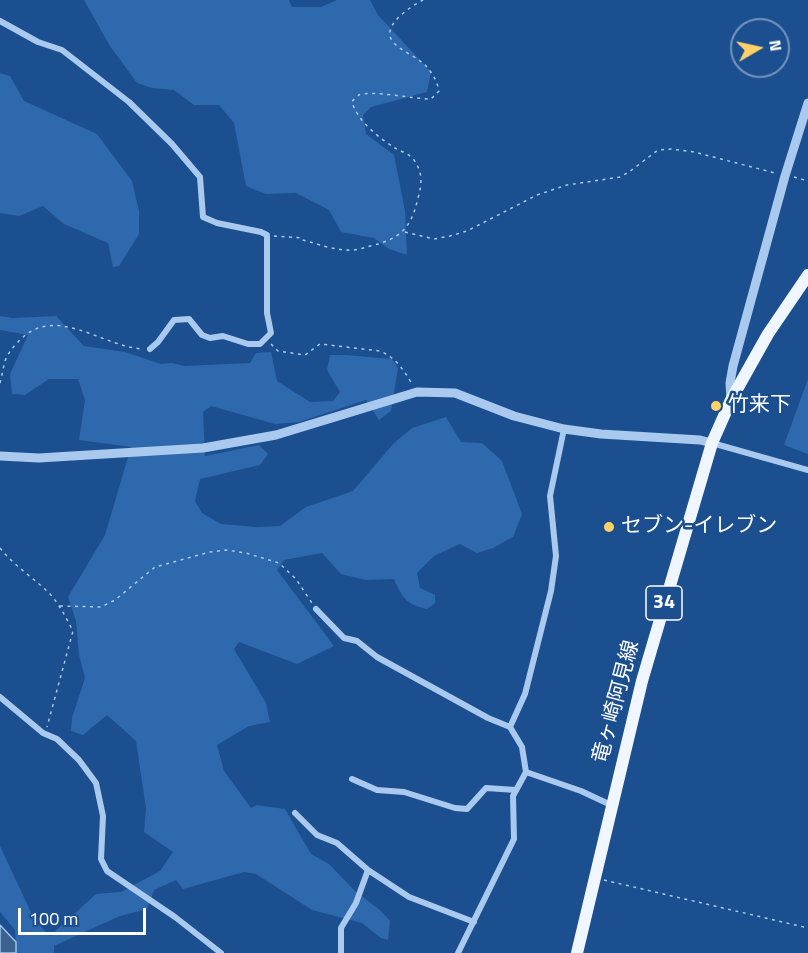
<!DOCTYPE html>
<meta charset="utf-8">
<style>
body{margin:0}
#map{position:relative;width:808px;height:953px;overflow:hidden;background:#1b4f8f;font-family:"Titillium Web",sans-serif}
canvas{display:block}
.north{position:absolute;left:730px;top:18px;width:60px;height:60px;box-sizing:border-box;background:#1b4f8f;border:2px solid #7695bc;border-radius:50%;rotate:81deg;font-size:16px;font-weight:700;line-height:24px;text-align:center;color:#fff}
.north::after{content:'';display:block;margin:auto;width:21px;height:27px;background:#ffd166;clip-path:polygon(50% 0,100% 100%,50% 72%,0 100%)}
.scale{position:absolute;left:18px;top:908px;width:128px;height:27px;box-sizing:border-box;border:3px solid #fff;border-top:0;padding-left:8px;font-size:18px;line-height:21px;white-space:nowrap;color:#fff;-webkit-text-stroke:4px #1b4f8f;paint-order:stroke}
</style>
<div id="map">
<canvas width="808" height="953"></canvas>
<div class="north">N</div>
<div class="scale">100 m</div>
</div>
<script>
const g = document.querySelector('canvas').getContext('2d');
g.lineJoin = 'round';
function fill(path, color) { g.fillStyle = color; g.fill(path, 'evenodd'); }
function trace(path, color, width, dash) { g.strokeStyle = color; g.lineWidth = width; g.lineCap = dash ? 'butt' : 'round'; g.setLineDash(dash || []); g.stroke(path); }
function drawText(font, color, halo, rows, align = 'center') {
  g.font = font + ' "Titillium Web","Noto Sans JP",sans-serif'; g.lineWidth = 5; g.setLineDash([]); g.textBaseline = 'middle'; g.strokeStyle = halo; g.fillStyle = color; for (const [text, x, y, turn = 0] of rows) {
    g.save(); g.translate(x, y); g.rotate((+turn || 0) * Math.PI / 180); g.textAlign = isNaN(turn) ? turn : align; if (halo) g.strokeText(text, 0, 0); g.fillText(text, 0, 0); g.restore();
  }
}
fill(new Path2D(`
 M84 0H289L292 7H321L337 0H370L378 15 431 72 427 92 371 107 363 115 366 134 394 155 405 211 407 255 389 249 374 238 341 232 329 210 296 193 266 194 246 186 234 123 219 105H194L174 90 152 88 137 83 110 46Z
 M0 73 10 76 24 101 97 134 132 181 139 211V234L119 266 113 267 108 243 64 224 43 206 19 216 0 213Z
 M0 316 13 318 56 316 84 346 125 352 161 364 172 363 185 366 250 363 256 353 271 352 277 381 310 402 333 401 340 392 327 370 330 355H346L392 359 398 368 391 411 379 420 366 400 299 422 275 424 211 406 203 412 205 456 259 445 268 454 260 465 200 479 195 501 202 513 221 524 257 527 280 526 306 507 353 491 394 443 412 428 446 417 461 442 482 443 502 461 522 514 513 537 493 548 477 553 460 544 434 556 417 573 420 588 435 595V603L427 609C407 605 402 598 394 579L366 580 341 574 322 553 284 560 277 570 334 646 297 664 239 642 234 649 266 703 270 722 249 726 217 745 224 771 251 808 257 805 285 809 311 854 329 864 354 890 381 911 390 921 388 940 381 938 362 923 312 910 256 874 244 872 183 889 176 880 154 890 147 909 120 916 54 946V953H16L15 930 0 912V846L35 921 50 936 96 894 121 892 160 871 173 852 144 832 146 808 136 741 107 715 83 735 71 731 72 718 85 678 79 655 76 621 68 597 105 535 131 447 79 440 85 400 78 379H49L25 395 12 394 10 374 28 335 0 330Z
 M808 379V454L784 445Z`), '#2e69ad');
const water = new Path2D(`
 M0 925 16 942V953H0Z`);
fill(water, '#3c6290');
trace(water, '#9cc4f0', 1.5);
trace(new Path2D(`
 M794 177 808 181
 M405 232 434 239 450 236 467 231 537 195 567 185 620 177 629 172 658 150 671 149 694 152 775 173
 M274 236 302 238 303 240C318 244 333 250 348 250 355 251 363 248 370 246 400 239 411 229 418 198 422 183 423 173 414 160 410 154 400 151 395 148 379 138 356 120 352 101 354 100 357 96 359 95 371 90 414 99 431 99L439 91C437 81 433 74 426 66 418 57 404 53 395 44 377 28 410 7 423 0
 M271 344 278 351 305 355 320 344 380 351C395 357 404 370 412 384
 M0 383C2 376 3 368 5 361 8 353 13 347 18 342 54 302 102 347 143 349
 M0 548C14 566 34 578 50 594 60 605 66 618 73 631L47 727
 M60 606 101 607 115 600 155 567 210 552 226 550 246 553 279 563 296 579 312 603
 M604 880 808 928`), '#a9c9ee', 1.5, [3, 4.5]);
trace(new Path2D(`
 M0 21 38 42 62 50 129 102 172 144 200 177 203 217 217 223 261 232 267 235V313L271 333 260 344H248L223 336 210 338 202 335 189 319 174 320 158 342 150 349
 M712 443 808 470
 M316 609 344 638 357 641 377 657 488 718 510 727 522 747 526 772 513 796 514 839 458 953
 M0 697 43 733 57 739 79 760 96 783 103 816 101 859 107 871 175 917 221 953
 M510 727 525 694 551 591 556 556 550 496 564 429
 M526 772 581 791 611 805
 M352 779 377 790 404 792 455 808 467 809 486 788 516 790
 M295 813 317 835 337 843 368 870 409 897 474 922
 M341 953V928L356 903 368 870`), '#a9c9ee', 6);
trace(new Path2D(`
 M731 400 730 383 733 366 785 176 808 103
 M0 456 39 458 203 448 276 435 417 392 455 393 514 416 564 429 601 434 700 440 712 443`), '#a9c9ee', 9);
trace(new Path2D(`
 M577 953 642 681 712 443 731 400 750 366 768 334 808 275`), '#f0f6ff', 12);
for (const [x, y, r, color] of [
 [716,406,6,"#ffd166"],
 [609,527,6,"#ffd166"]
]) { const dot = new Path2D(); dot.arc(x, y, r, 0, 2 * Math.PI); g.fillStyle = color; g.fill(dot); trace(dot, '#1b4f8f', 2); }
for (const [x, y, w] of [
 [664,603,36]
]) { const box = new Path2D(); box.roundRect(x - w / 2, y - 17, w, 34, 4.5); g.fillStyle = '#1b4f8f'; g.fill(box); trace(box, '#fff', 1.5); }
drawText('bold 20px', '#fff', null, [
 ["34",664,603]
]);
drawText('21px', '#fff', '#1b4f8f', [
 ["竹来下",728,406],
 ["セブン-イレブン",621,527]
], 'left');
drawText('21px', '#fff', '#1b4f8f', [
 ["竜ヶ崎阿見線",617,702,-75]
]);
</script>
